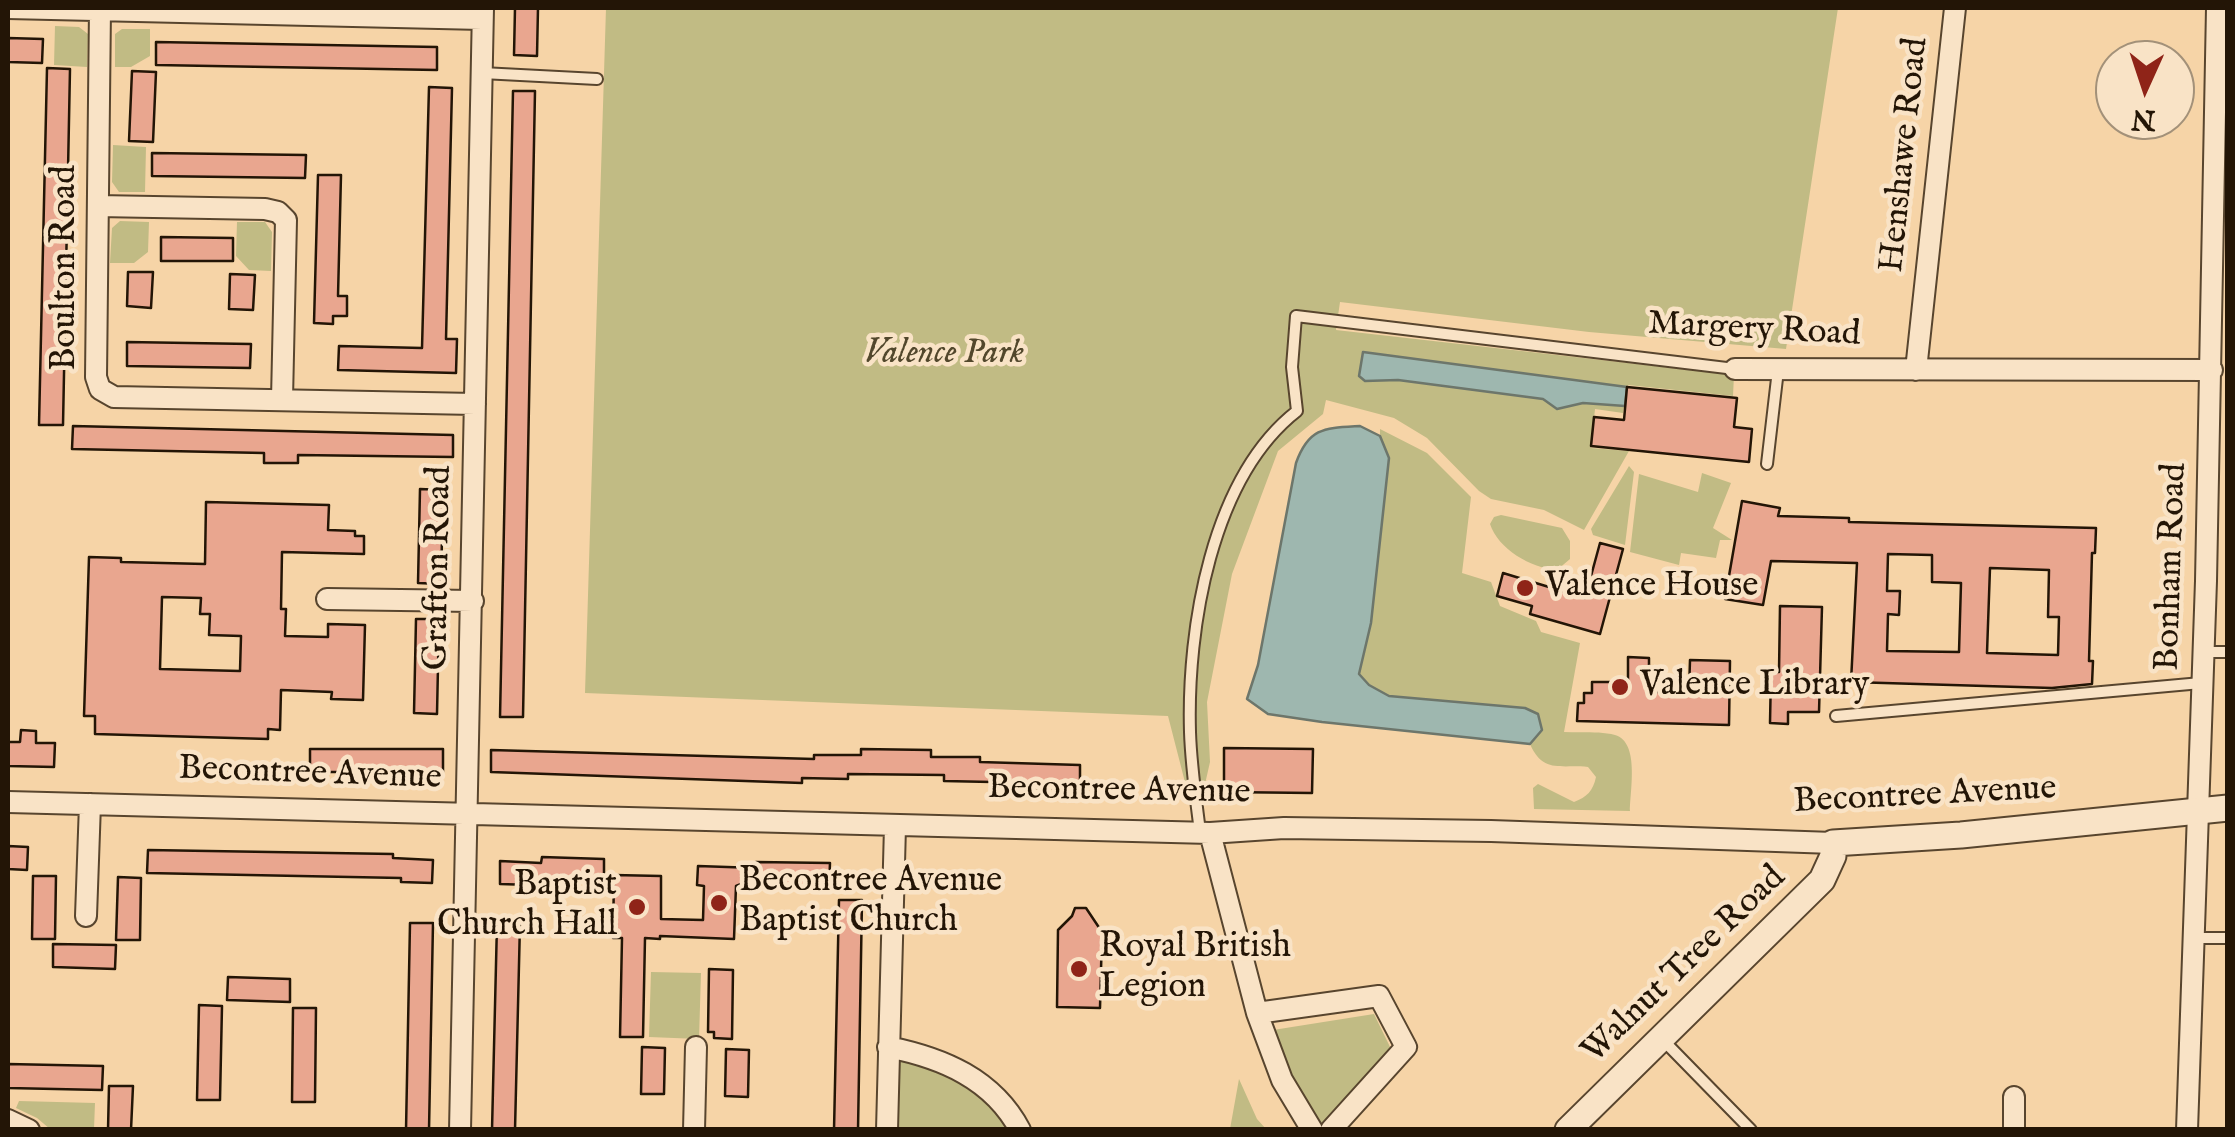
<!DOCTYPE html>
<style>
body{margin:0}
#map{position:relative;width:2235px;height:1137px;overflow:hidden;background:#f6d4a7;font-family:"IM FELL English",serif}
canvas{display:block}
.frame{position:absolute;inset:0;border:10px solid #231506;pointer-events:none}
.north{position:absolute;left:2095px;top:40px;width:100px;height:100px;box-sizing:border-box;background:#f9e3c6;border:2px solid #a39179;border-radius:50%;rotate:183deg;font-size:28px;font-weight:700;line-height:40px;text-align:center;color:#231506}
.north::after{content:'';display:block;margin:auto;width:35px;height:45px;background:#8f2418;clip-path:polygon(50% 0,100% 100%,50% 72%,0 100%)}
</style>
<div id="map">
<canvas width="2235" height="1137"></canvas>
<div class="frame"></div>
<div class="north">N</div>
</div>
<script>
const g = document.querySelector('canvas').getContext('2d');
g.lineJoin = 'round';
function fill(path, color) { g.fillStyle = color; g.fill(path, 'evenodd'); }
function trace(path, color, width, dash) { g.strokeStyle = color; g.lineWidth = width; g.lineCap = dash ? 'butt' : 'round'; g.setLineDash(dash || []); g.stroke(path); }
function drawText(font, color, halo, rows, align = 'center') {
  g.font = font + ' "IM FELL English",serif'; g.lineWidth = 9; g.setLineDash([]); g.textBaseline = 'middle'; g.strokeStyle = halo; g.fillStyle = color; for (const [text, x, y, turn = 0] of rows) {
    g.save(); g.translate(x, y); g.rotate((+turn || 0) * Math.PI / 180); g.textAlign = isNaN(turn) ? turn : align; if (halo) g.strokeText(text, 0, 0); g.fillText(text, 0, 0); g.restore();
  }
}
fill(new Path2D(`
 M606 8H1838L1786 349 1589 332 1340 302 1336 330 1734 375 1733 396 1628 385 1623 413 1595 409 1591 448 1629 451 1584 530 1544 510 1491 499 1479 491 1427 438 1394 418 1326 400 1323 414 1278 451 1232 574 1207 702 1210 762 1203 793 1187 790 1168 716 585 693Z
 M55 26 79 27 88 34 87 67 54 65Z
 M122 29H150V56L131 67H115V34Z
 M113 145 146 147 145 192H119L112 182Z
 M120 221 149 222 148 252 134 263H110L112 228Z
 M237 222H265L272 232 271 271 249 270 236 256Z
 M1380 429 1427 453 1471 497 1462 573 1491 582 1500 606 1536 621 1541 632 1580 643 1564 732C1580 733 1600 731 1615 735 1640 742 1630 791 1630 811L1534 809 1533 788 1538 784 1574 802C1587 797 1593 791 1596 777L1588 767C1561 764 1543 774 1530 744L1542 730 1538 714 1525 708 1389 696 1369 685 1359 674 1371 623 1389 458 1380 436Z
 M1629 466 1634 472 1625 545 1593 535 1591 529Z
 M1702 473 1731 483 1713 528 1732 540H1720L1716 558 1681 553 1679 565 1630 552 1639 474 1698 492Z
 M1501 515 1562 528 1570 541V559L1557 570C1531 568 1498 549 1490 524L1494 517Z
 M651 972 701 973 699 1039 649 1037Z
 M1374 1014 1392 1051 1319 1127 1291 1080 1273 1030Z
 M888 1047 962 1071 1020 1130H887Z
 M1239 1079 1257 1119 1266 1129H1230Z
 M19 1101 95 1103 94 1129H50L37 1118 16 1108Z`), '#c1bb84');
const water = new Path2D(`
 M1363 352 1627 387 1625 406 1583 403 1557 409 1543 399 1398 380 1365 381 1359 376Z
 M1360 426 1380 436 1389 458 1371 623 1359 674 1369 685 1389 696 1525 708 1538 714 1542 730 1530 744 1322 722 1268 714 1247 699 1258 665 1296 463C1309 427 1325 428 1360 426Z`);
fill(water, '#9eb7af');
trace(water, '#6d766b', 2.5);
const building = new Path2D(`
 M515 8H538L537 56 514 55Z
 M8 38 43 39 42 63 8 62Z
 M156 42 437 47V70L156 65Z
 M47 68 70 69 63 425H39Z
 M132 71 156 72 153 142 129 141Z
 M429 87 452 88 446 339H457L456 373 338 370 339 346 422 348Z
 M513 91H535L523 717H500Z
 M152 153 306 155 305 178 152 176Z
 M318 175H341L338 296H347V316H333V324L314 323Z
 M161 237 233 238V261H161Z
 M128 272H153L151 308 127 306Z
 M230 274 255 275 253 310 229 309Z
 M127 342 251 344 250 368 127 366Z
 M1627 387 1737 398 1734 427 1752 429 1749 462 1591 446 1594 417 1624 420Z
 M73 426 453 435V457L298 455V463H264V453L72 449Z
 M420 489 443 490 441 584 418 583Z
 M1742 501 1780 508 1778 516 1849 518V522L2096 528 2095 553H2092L2089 661H2093L2092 684 2052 688 1851 682 1857 563 1771 561 1763 605 1725 599ZM1888 554 1932 555V582L1961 583 1959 652 1887 651 1888 614 1899 615 1900 591H1887ZM1990 568 2049 570 2048 617H2059L2058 655 1987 653Z
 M206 502 329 505 328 530 355 531V536H364V554L282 552 281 609H286L285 636 328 637V624L365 625 363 700 331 699 332 692 281 690 280 730 268 729V739L95 734V716H84L89 557 121 558V562L205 564ZM162 597 201 598 200 614H210L209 635 241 636 240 671 160 669Z
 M1600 543 1623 549 1600 634 1530 614 1532 606 1497 596 1503 573 1585 598Z
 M1780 606 1822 607 1819 712H1788V724L1770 723 1771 672H1779Z
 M416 619H439L437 714 414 713Z
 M1628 657 1649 658V692H1689L1690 660 1730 661 1729 725 1577 721 1578 703H1584V693H1592V682H1628Z
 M21 730 36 731V743H55L54 767 8 766V742H20Z
 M1224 748 1313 749 1312 793 1224 792Z
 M310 749H443V772H310Z
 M861 749 931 750V757H980V762L1080 765V789L992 787V782L944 781V775L848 774V779L802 778V783L491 772V750L814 759V755H861Z
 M8 846 28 847 27 870 8 869Z
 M148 850 393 854V858L433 860 432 883 401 882V878L147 873Z
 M542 857 604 859V882L531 880V885L500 884V861L541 863Z
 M756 862 830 863 829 886 741 884 736 886 734 939 660 936V939L645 938 643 1037H620L622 938H613L614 875 661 876V919L703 920 704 886 697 885 698 866 756 868Z
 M33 876H56L55 939H32Z
 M118 877 141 878 140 940H116Z
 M839 900H862L858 1130H834Z
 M1075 908H1086L1102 932 1100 1008 1057 1007 1058 930 1072 916Z
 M410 923H433L429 1130H406Z
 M497 923H520L515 1130H492Z
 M53 944 116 945 115 969 53 967Z
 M709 969 733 970 732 1039 714 1038V1032H708Z
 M228 977 290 979V1002L227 1000Z
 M199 1005 222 1006 220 1100H197Z
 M293 1008H316L315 1102H292Z
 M642 1047 665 1048 664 1094H641Z
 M726 1049 749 1050 748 1097 725 1096Z
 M8 1064 103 1066 102 1090 8 1088Z
 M109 1086H133L131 1130H108Z`);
fill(building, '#e9a68f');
trace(building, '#231506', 2.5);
const service = new Path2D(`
 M482 73 597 79
 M1767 464 1778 370
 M2204 652H2228
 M1836 716 2201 683
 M1200 832C1196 799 1191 765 1190 732 1187 629 1211 478 1297 411L1292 367 1296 316 1735 369
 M2194 938H2228
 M1662 1039 1751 1130`);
const minor = new Path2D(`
 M8 8 482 19
 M100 8 96 377 100 389 114 397 475 404
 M98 206 265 209 278 212 286 220 282 399
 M1735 369 2212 370
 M1916 370 1955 8
 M327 599 473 601
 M8 802 1210 833 1284 828 1491 831 1833 843
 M1210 833 1257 1013 1282 1080 1312 1130
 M86 916 90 804
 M1257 1013 1379 996 1406 1047 1331 1130
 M888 1047C943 1058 993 1079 1020 1130
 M2014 1097V1130
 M8 1120 29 1130
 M460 1130 483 8
 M694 1130 696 1047
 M887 1130 895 826
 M2187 1130 2206 581 2217 8`);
const tertiary = new Path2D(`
 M1568 1130 1822 880 1833 856V843L1961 835 2228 808`);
trace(service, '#58452e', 14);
trace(minor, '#58452e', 24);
trace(tertiary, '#58452e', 29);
trace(service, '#f9e3c6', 10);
trace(minor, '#f9e3c6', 20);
trace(tertiary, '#f9e3c6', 25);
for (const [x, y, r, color] of [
 [1525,588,10,"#8f2418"],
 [1620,687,10,"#8f2418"],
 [719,903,10,"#8f2418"],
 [637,907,10,"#8f2418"],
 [1079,969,10,"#8f2418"]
]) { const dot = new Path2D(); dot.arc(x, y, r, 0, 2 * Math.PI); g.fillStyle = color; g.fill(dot); trace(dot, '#f9e3c6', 4); }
drawText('35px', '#231506', '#f9e3c6', [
 ["Henshawe Road",1906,155,-84],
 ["Boulton Road",67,268,-90],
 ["Margery Road",1754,331,3],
 ["Bonham Road",2173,567,-88],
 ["Grafton Road",440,568,-89],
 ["Becontree Avenue",310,775,2],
 ["Becontree Avenue",1119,792,1],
 ["Becontree Avenue",1925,797,-3],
 ["Walnut Tree Road",1685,966,-44]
]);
drawText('italic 35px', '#52472c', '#f9e3c6', [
 ["Valence Park",944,355]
]);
drawText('35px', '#231506', '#f9e3c6', [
 ["Valence House",1545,588],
 ["Valence Library",1640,687],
 ["Becontree Avenue",739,883],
 ["Baptist Church",739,923],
 ["Baptist",617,887,"right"],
 ["Church Hall",617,927,"right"],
 ["Royal British",1099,949],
 ["Legion",1099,989]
], 'left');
</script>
